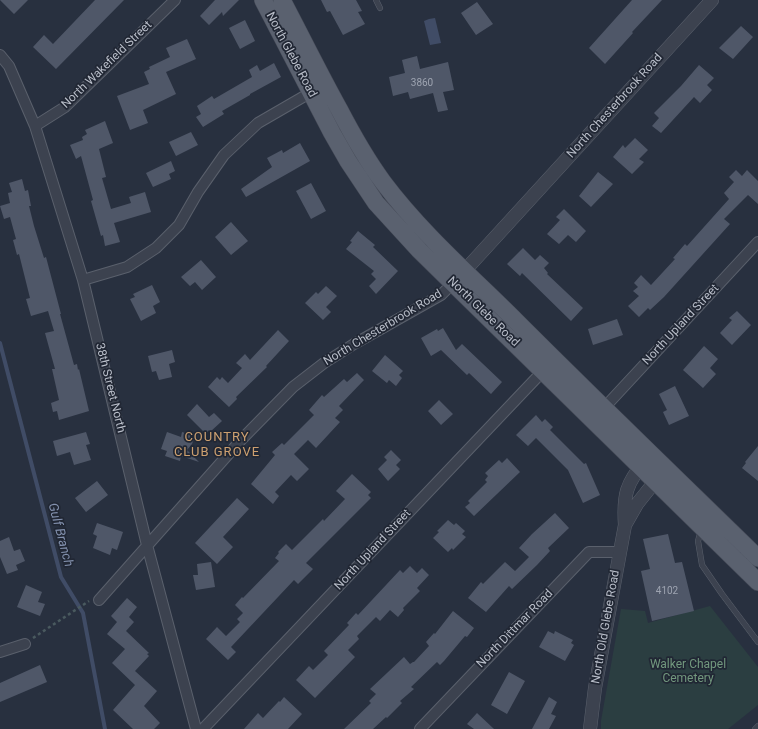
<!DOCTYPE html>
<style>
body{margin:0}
canvas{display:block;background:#28303f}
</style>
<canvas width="758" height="729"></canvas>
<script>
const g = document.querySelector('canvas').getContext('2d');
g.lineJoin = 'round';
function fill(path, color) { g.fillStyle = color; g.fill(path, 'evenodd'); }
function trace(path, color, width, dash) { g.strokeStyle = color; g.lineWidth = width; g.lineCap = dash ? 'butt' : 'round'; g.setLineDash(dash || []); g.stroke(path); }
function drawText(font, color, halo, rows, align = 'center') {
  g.font = font + ' Roboto,sans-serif'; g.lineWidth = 3.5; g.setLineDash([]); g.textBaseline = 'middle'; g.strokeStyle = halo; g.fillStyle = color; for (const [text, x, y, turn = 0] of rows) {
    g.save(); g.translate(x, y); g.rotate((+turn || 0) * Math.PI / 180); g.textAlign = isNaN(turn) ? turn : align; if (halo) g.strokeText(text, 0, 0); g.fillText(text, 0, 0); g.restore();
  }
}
fill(new Path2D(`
 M710 606 758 667V705L728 729H601V721L621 609 645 611 648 623Z`), '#2b3e41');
fill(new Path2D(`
 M435 18 441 43 430 45 424 21 429 19Z`), '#404c66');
trace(new Path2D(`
 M0 343 61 577 83 613 105 729`), '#404c66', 4);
fill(new Path2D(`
 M0 0H28L14 14Z
 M95 0H124L56 69 33 47 44 35 53 44Z
 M215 0H239L223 16 222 12 209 25 200 16Z
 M321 0H356L362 11 358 12 365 24 343 35 330 11 327 12Z
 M632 0H662L632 32 633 33 605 64 589 48Z
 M477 2 493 24 476 35 461 13Z
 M245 20 255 41 240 49 229 28Z
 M741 26 753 37 733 59 719 48Z
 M187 39 196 59 166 72 176 94 143 110 148 123 130 130 117 96 149 84 144 72 150 69 149 67 170 57 166 48Z
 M417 56 420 69 448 62 454 90 443 92 448 110 438 112 433 93 410 99 408 92 393 96 389 77 405 73 402 60Z
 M274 63 281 77 250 94V95L222 111 224 114 203 127 196 117 201 114 197 106 212 96 214 99 252 77 249 70 257 65 260 71Z
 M699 65 714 78 707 85 712 90 700 103 694 97 661 133 652 126 659 118 654 113 681 86Z
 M105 121 113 143 99 149 106 177 102 178 111 209 131 203 129 197 145 192 151 212 114 223 120 242 105 246 103 235 101 236 91 201 93 200 81 156 76 159 70 145 83 140 82 137 87 134 85 130Z
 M191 132 198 145 176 156 169 142Z
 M635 138 648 150 639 159 644 162 632 174 613 157 623 145 625 148Z
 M300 143 310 161 246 197 241 189 272 167 267 158 282 150 283 153Z
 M171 161 175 171 169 174 171 179 153 187 146 173Z
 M736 170 742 176 747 170 758 181V204L748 195 724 219 730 224 664 297 650 310 648 308 639 317 628 306 639 296 633 291 638 287 634 283 641 275 651 285 675 259 673 258 685 244 687 246 729 199 724 193 734 182 729 177Z
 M598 172 613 184 591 207 579 196Z
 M22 179 25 191 28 190 31 206H29L34 226 44 258 46 257 61 314H60L74 365 77 364 78 370 79 369 89 411 59 420 57 411 53 412 51 403 59 400 52 369H55L45 333 54 331 48 311 31 316 26 299 30 298 19 254 17 255 13 240 16 239 10 217 4 219 0 206 10 203 8 193 12 192 9 183Z
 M311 183 326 211 311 219 296 191Z
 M564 209 586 231 576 242 568 235 559 244 547 234 560 220 556 217Z
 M231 222 248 241 231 255 215 237Z
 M358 231 375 245 373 247 398 271 376 294 369 286 376 279 371 274 374 271 346 249 352 242 350 241Z
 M523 248 535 260 540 255 549 263 544 268 548 273 547 274 583 308 571 321 522 273 520 276 507 264Z
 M201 260 216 277 202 290 195 282 190 286 181 277Z
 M152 285 160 302 153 306 156 313 141 321 130 299 135 297 133 294Z
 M326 286 337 296 326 307 331 312 323 320 305 303 316 292 318 294Z
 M737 311 751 325 732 345 720 333 732 320 729 318Z
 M617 319 623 335 593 345 588 329Z
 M443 328 456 350 462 344 502 382 491 394 469 373 467 375 441 350 431 356 421 338 437 329 438 331Z
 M278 330 289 341 266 366 267 367 236 397 237 399 229 407 208 387 217 377 220 380 222 377 228 383 242 368 236 363 245 354 250 360Z
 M704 346 718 359 710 368 716 374 703 388 683 370Z
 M172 350 175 362 169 364 172 377 159 380 156 371 152 372 148 356Z
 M385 355 403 371 399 375 402 378 396 386 389 380 387 383 372 371Z
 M357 373 364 380 339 406 343 410 335 418 340 422 316 448 308 440 294 454 309 469 297 481 291 475 275 492 279 496 273 504 251 484 275 455 272 452 282 443 284 445 314 415 309 410 322 395 324 397 344 379 347 382Z
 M675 386 689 416 669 425 663 412 667 410 659 394Z
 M439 400 453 414 441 425 428 411Z
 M197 404 209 417 214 413 222 421 210 432 209 430 206 434 187 415Z
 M536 415 542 422 545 419 553 427 550 430 584 464 586 463 600 495 583 503 568 470 536 438 528 446 516 435Z
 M86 432 90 444 86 445 91 460 74 465 70 452 57 456 53 441Z
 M167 432 181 437 182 432 195 436 192 444 187 450 199 462 181 456 180 461 165 456 167 451 161 449Z
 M758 446V481L742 468 746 463 745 462Z
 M391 450 401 460 396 465 400 469 388 481 378 469 387 460 384 457Z
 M507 458 520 472 474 516 465 507 470 503 468 501 487 482 485 480 488 476 485 473 499 460 502 463Z
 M352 474 371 492 368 495 371 498 306 563 313 569 298 584 294 580 231 647 236 652 228 660 206 639 217 627 226 636 240 622 237 619 243 613 235 605 242 597 243 598 279 561 275 558 279 553 278 552 286 544 292 550 323 519 324 521 345 499 336 491Z
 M97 481 108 495 86 512 75 498Z
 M237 498 249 509 223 537 233 547 217 564 195 543Z
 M555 513 569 528 548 548 550 551 537 565 512 589 509 586 486 612 468 598 481 582 483 584 505 562 515 571 529 557 519 548 532 534Z
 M448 520 454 525 456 523 465 531 462 534 466 537 453 550 452 548 448 552 433 538 439 532 437 531Z
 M97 523 123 532 117 550 112 548 110 555 93 548 97 536 93 534Z
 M668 534 675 563 682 562 694 611 652 621 641 571 650 569 643 539Z
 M9 537 14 551 20 549 25 561 16 565 18 570 7 574 0 557V541Z
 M211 562 215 587 196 590 193 575H198L197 564Z
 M410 566 417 573 422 568 429 575 417 588 420 591 403 608 404 610 398 617 390 610 380 621 376 617 357 636 359 639 348 650 355 657 315 698 296 680 309 666 313 670 328 655 324 651 349 625 347 623 356 613 358 615 400 570 403 573Z
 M26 585 42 592 38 602 45 604 40 616 17 607Z
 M127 598 137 607 129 617 134 622 126 631 149 653 147 654 149 656 135 671 157 691 144 706 160 723 154 729H133L113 710 135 685 112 663 125 649 107 634 117 622 111 616Z
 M453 611 474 628 467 637 465 636 444 661 440 665 437 662 411 687 414 689 400 701 402 703 387 718 386 717 373 729H344L371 703 369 701 376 694 370 689 404 657 410 664 413 662H414L429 646 426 642 434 633 435 634Z
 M548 631 554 634 555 631 573 640 571 643 574 645 565 661 539 647Z
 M40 665 47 682 0 702V683Z
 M509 672 525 681 507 714 491 705Z
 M284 697 302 714 288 729H244L258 713 263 718 279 701 280 702Z
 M549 697 557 702 551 714 556 716 549 729H532Z
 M477 713 494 729H474L467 724Z`), '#4f5768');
const service = new Path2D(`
 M376 0 380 8
 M701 530 698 541 702 565 722 594 758 642
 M755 729 758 726`);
const minor = new Path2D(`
 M0 55 9 66 35 126 83 280 147 545 196 729
 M35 126 65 107 175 0
 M83 280 127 267 156 248 179 225 198 192 224 155 258 123 315 90
 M604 408 758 242
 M99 600 241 440 293 387 324 363 354 344 441 295 453 283
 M0 652 25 644
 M203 729 543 371
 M420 729 589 552H620`);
const tertiary = new Path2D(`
 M458 278 712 0
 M625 525 637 504 661 474
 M590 729 595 688 625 525C623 495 626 483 646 460`);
const primary = new Path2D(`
 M263 0 332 133 348 161 376 203 419 250 758 582
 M282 0C301 36 319 73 339 109 352 134 366 159 383 182 422 234 471 276 516 321 596 401 677 479 758 558`);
trace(service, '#5a606c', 6);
trace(minor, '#5a606c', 12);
trace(tertiary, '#5a606c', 14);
trace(primary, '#464b58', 18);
trace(new Path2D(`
 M33 638 89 601`), '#4a5a5f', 2.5, [3, 3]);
trace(service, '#3c424f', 5);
trace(minor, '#3c424f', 10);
trace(tertiary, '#3c424f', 13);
trace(primary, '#5a616f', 17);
drawText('10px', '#9ea4b1', null, [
 ["3860",422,83],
 ["4102",667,591]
]);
drawText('12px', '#b9bec9', '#212734', [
 ["North Glebe Road",291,55,62],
 ["North Wakefield Street",107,65,-44],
 ["North Chesterbrook Road",615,106,-48],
 ["North Glebe Road",483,312,44],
 ["North Upland Street",681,325,-47],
 ["North Chesterbrook Road",383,328,-31],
 ["38th Street North",110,388,76],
 ["North Upland Street",373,550,-47],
 ["North Old Glebe Road",606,627,-80],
 ["North Dittmar Road",515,629,-46]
]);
drawText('12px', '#72987e', '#212734', [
 ["Walker Chapel",688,665],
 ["Cemetery",688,679]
]);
g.letterSpacing = '1px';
drawText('13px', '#cda070', '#212734', [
 ["COUNTRY",217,438],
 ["CLUB GROVE",217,453]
]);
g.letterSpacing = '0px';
drawText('italic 13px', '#8391ae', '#212734', [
 ["Gulf Branch",60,535,75]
]);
</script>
